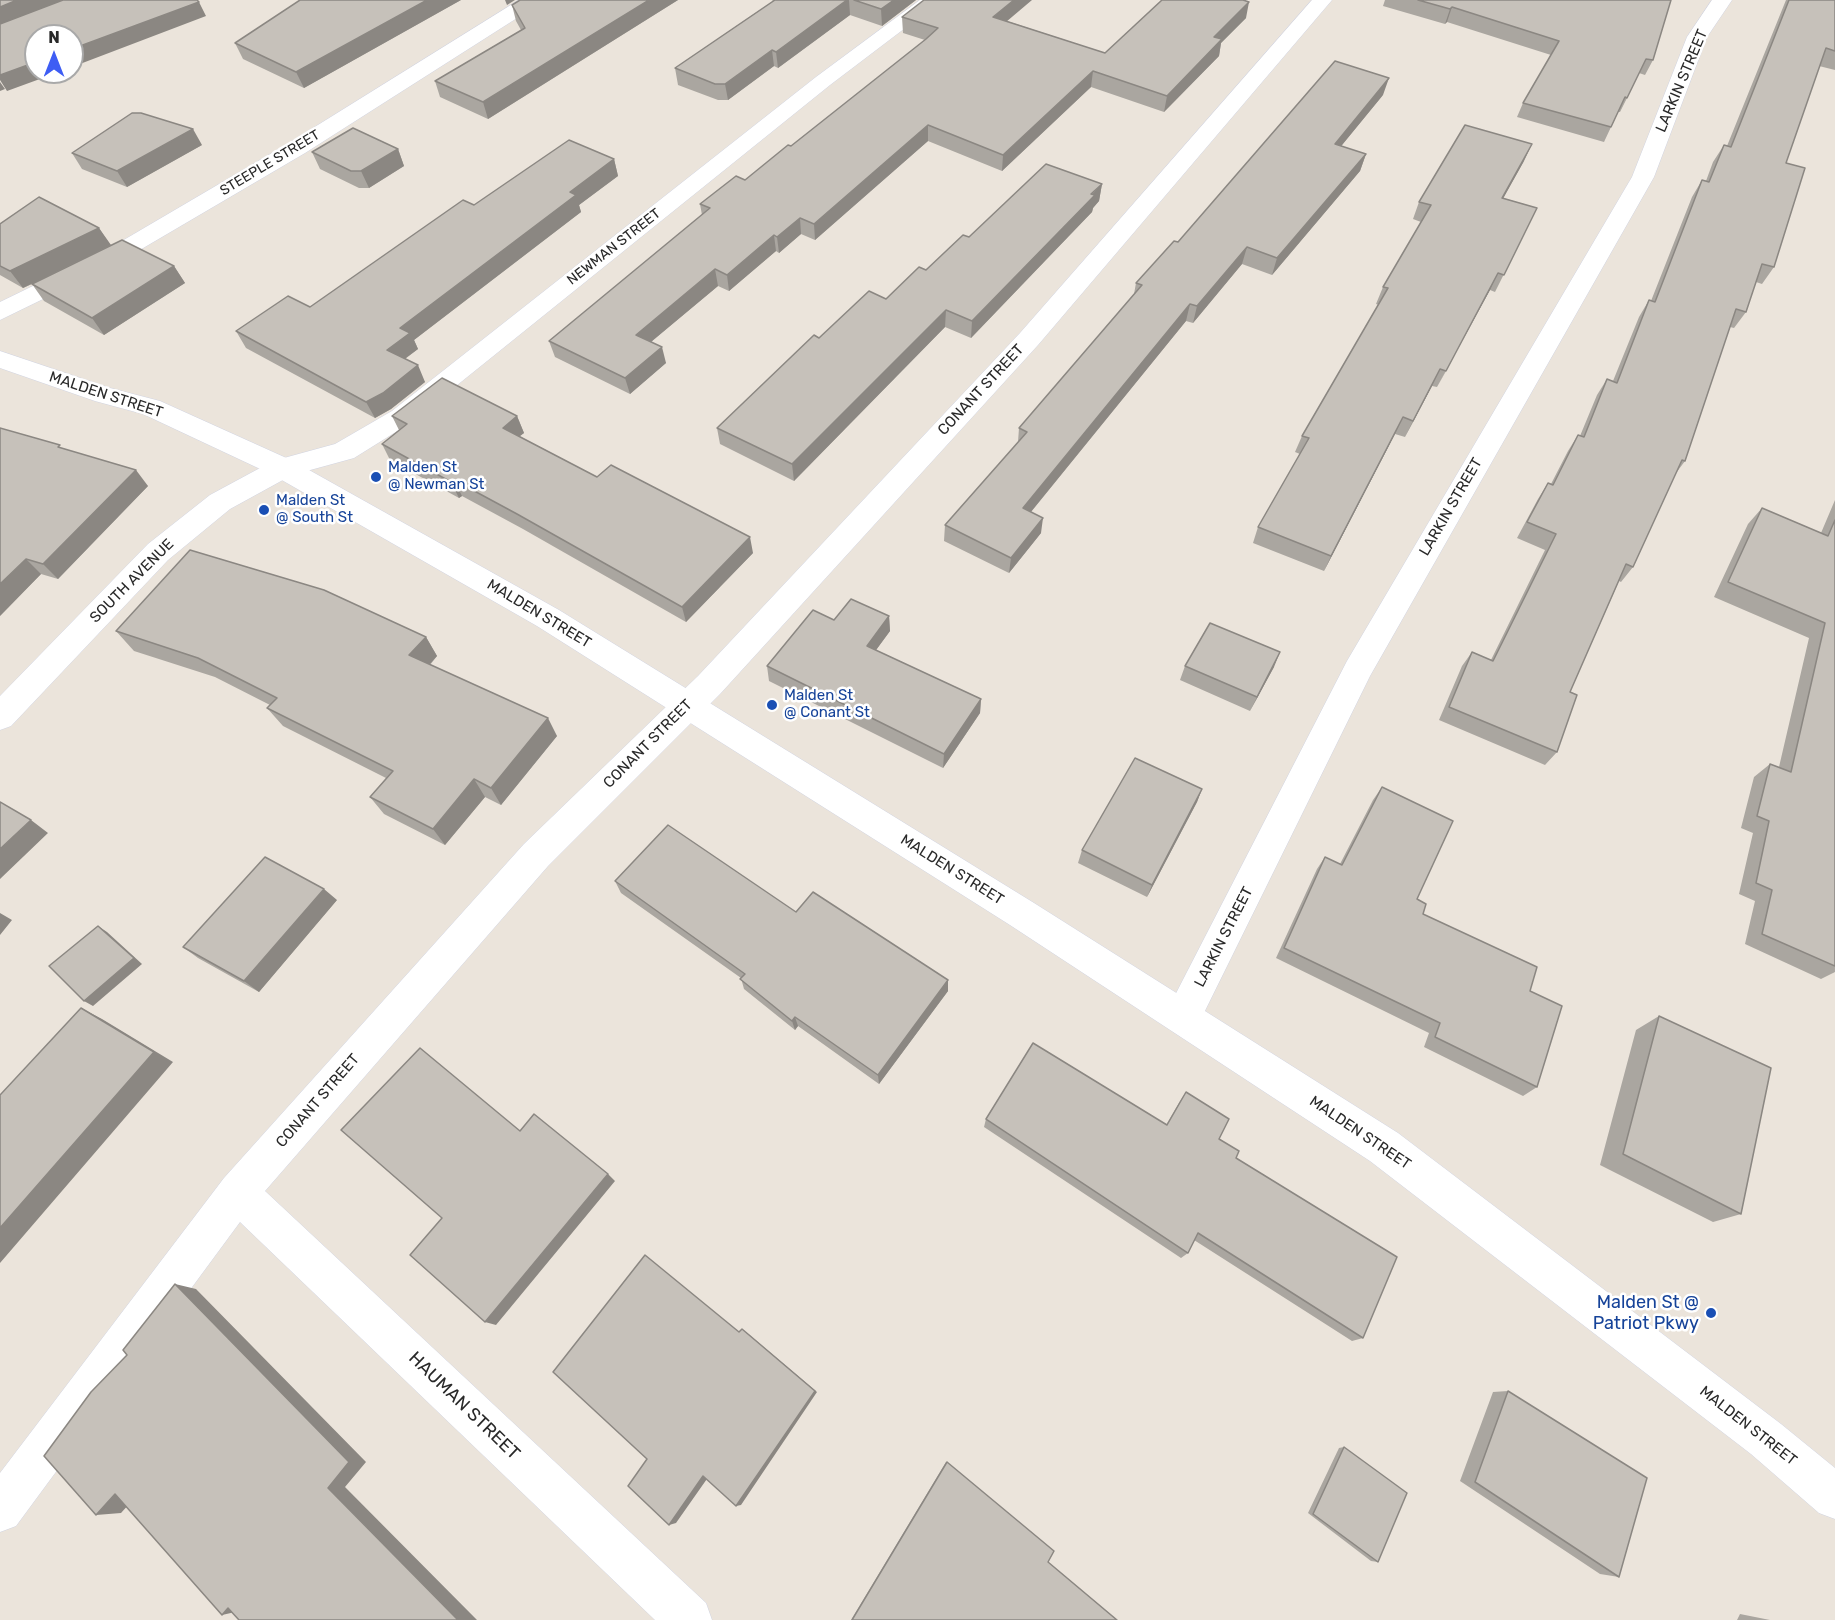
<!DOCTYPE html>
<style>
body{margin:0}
#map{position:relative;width:1835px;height:1620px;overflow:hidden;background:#ebe4db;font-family:Rubik,sans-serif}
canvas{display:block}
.north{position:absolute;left:24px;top:24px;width:60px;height:60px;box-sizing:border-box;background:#fff;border:2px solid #a9a9a9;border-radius:50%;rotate:0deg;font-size:16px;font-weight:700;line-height:24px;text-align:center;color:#292929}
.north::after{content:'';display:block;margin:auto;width:21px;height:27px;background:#3e5df4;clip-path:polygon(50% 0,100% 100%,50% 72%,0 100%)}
</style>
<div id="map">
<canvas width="1835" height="1620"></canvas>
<div class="north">N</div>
</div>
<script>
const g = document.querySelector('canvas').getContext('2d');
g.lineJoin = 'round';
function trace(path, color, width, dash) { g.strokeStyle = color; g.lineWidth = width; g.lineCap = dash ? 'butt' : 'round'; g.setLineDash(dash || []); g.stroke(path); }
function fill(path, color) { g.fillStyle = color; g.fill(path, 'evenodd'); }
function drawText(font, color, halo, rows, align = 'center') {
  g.font = font + ' Rubik,sans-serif'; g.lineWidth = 5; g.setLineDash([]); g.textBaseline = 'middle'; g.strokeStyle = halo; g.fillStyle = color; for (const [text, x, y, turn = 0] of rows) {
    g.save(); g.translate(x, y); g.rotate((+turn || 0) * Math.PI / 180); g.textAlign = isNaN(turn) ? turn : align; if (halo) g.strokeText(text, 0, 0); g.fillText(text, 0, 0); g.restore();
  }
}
const minor = new Path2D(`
 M519 0H542L539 4 305 153 121 261 0 320V302L105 251 289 143Z
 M920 0H942L830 85 410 423 354 458 292 475 230 509 168 560 11 726 0 730V696L148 544 210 495 273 461 335 444 392 411 816 77Z
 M1312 0H1332L1038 345 720 694 548 866 265 1191 706 1603 712 1620H655L240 1222 16 1526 0 1532V1473L224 1178 524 844 698 676 1020 333Z
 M1712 0H1732L1707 37 1654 177 1370 676 1196 1029 1183 1034 1170 1029 1165 1017 1170 1005 1347 661 1632 177 1687 37Z`);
const tertiary = new Path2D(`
 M0 351 110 388 160 401 293 461 559 610 1034 903 1398 1133 1781 1424 1835 1468V1519L1819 1513 1751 1454 1370 1161 1010 925 537 626 273 475 143 414 95 401 0 368Z`);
trace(minor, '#d0d3e1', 1);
trace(tertiary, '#d0d3e1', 1);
fill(minor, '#fff');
fill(tertiary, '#fff');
fill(new Path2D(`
 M300 0H461L304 88 243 59 235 43Z
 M520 0H678L488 119 440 97 435 81 521 30 516 21 512 5Z
 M772 0H916L882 26 850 15 778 68 774 66 728 100H718L678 85 675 68 773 1Z
 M1162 0H1246V18L1221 43 1219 56 1164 112 1091 87 1002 171 928 141 815 240 801 234 779 253 776 251 729 291 718 286 651 342 666 363 630 394 555 357 549 341 702 215 700 204 745 180 791 146 925 40 903 33 902 17 1007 21 1105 53Z
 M1385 0H1671L1653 60 1645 75 1639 73 1627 98 1620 112H1618L1604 142 1517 117 1523 103 1551 55 1447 22 1445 24 1383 6Z
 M1786 0H1835V70L1819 66 1786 163 1774 267 1762 284 1756 282 1746 312 1734 328 1730 327 1685 461 1676 473 1633 567 1621 582 1619 581 1570 692 1557 752 1545 765 1439 720 1462 666 1472 652 1491 660 1545 550 1517 538 1538 499 1548 483 1551 484 1568 451 1578 435 1580 436 1597 395 1607 379 1613 381 1639 317 1649 300 1651 301 1692 197 1702 180 1706 181 1713 162 1724 145 1727 146Z
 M1383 95 1341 146 1366 154 1360 171 1272 275 1242 264 1193 323 1186 321 1031 512 1041 533 1009 573 944 541 945 525 1018 442 1019 428 1134 294 1136 283 1178 242Z
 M202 145 127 187 82 169 72 153Z
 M398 149 404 166 369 188H359L320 169 312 152Z
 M614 159 618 176 579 205 581 212 414 340 418 349 405 359 425 382 391 409 375 418 246 348 236 331 310 307 474 205Z
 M1524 161 1503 198 1537 208 1495 292 1490 290 1437 387 1432 386 1405 437 1395 434 1324 571 1253 543 1258 527 1300 454 1295 452 1302 436 1379 305 1376 304 1383 287 1421 222 1413 219 1419 202Z
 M1102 184 1099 201 1093 208 1092 212 971 338 945 327 794 481 720 444 717 428 819 338 886 299 969 237Z
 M0 224 99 228 110 245 174 266 185 283 104 335 44 301 32 284 23 288 0 275Z
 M392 416H517L524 433 519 436 597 477 753 553 686 622 523 529 462 496 459 498 390 460 382 444 399 430Z
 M63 449 148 486 58 579 41 574 0 616Z
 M1835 500V972L1821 979 1745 944 1755 901 1739 894 1753 833 1741 828 1754 777 1770 764 1779 767 1809 638 1714 597 1748 524 1762 508 1821 533Z
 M889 616 890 631 876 650 981 699 980 713 943 768 769 681 767 666 834 620Z
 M116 631 426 637 437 656 430 665 557 736 501 805 485 797 445 845 384 814 370 797 386 778 283 726 267 708 270 705 215 677 134 651Z
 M1185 666 1274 667 1250 711 1180 680Z
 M1382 787 1417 899 1423 914 1530 991 1537 1087 1523 1096 1424 1047 1429 1033 1276 958 1317 869 1325 857 1340 864 1373 800Z
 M1202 789 1197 802 1147 897 1078 863 1082 850Z
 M615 881 796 912 948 991 879 1084 798 1026 795 1030 744 989 741 978 621 893Z
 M337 900 259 992 198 958 183 947Z
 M1659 1016 1741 1214 1713 1222 1600 1165 1636 1030Z
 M1186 1092 1219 1139 1236 1158 1363 1338 1352 1341 1194 1240 1188 1253 1181 1258 984 1127 986 1119 1166 1125 1180 1101Z
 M1508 1391 1619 1577 1600 1574 1460 1481 1493 1392Z
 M1344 1447 1378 1562 1371 1561 1308 1513 1339 1448Z
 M946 1462 1048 1562 1117 1620H851Z
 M1740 1614 1770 1620H1737Z`), '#aaa6a0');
fill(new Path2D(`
 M17 0H63L0 26V7Z
 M427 0H461L304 88 296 72Z
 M505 0H515L507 5Z
 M649 0H678L488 119 483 102Z
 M847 0H849L850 15 778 68 776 52Z
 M894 0H916L882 26 881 9Z
 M1014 0H1032L993 33V17Z
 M199 2 206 16 72 67V49Z
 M1249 2 1246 18 1221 43 1219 56 1164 112 1167 96 1214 37Z
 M1452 7 1447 22 1445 24 1450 9Z
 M772 50 774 66 728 100 725 84Z
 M36 62V72H59L7 91 0 80V75Z
 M1093 71 1091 87 1002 171 1003 155Z
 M1389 78 1383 95 1329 161 1335 144Z
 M0 82 5 89 0 91Z
 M928 125V141L815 240 814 224Z
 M193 129 202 145 127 187 117 171Z
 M1532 144 1524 161 1494 215 1502 198Z
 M398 149 404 166 369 188 361 171Z
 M1366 154 1360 171 1272 275 1277 258Z
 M614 159 618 176 579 205 581 212 414 340 418 349 395 366 387 350 400 328 570 192Z
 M1102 184 1099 201 1093 208 1092 212 971 338 972 321Z
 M800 218 801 234 779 253 777 237Z
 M99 228 111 245 23 288 10 271Z
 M774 235 776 251 729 291 727 275Z
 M1247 247 1242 264 1193 323 1197 306Z
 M174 266 185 283 104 335 92 318Z
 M715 269 718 286 640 351 636 335Z
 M1498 273 1490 290 1437 387 1446 371Z
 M1190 304 1186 321 1021 524 1023 508Z
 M946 310 945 327 794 481 792 464Z
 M662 347 666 363 630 394 625 378Z
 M418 365 425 382 391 409 375 418 366 402Z
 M1440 369 1432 386 1405 437 1413 421Z
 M517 416 524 433 510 444 503 428Z
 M1403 417 1395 434 1324 571 1331 556Z
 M136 470 148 486 58 579 43 564Z
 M454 480 462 496 459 498 451 482Z
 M1043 518 1041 533 1009 573 1011 558Z
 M750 537 753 553 686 622 682 607Z
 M26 559 41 574 0 616V584Z
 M889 616 890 631 868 661 867 646Z
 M426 637 437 656 421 674 409 655Z
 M1280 652 1274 667 1250 711 1257 697Z
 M981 699 980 713 943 768 944 754Z
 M548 718 557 736 501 805 491 788Z
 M474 779 485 797 445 845 433 829Z
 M1202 789 1197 802 1147 897 1152 885Z
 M31 820 48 833 0 879V849Z
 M324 889 337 900 259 992 244 981Z
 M0 913 12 920 0 935Z
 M98 926 107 932 142 964 93 1006 84 1001Z
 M948 980V991L879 1084 878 1075Z
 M81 1008 102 1019 173 1062 0 1263V1228Z
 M795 1017 798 1026 795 1030 792 1021Z
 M608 1174 615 1181 496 1325 485 1322Z
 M175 1284 196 1289 366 1462 345 1487 477 1620H458L328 1488Z
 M746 1332 817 1392 741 1505 736 1506Z
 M703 1476H709L676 1523 669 1525Z
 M139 1493 121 1513 96 1515 115 1494Z
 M228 1608 244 1610 222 1615Z`), '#8b8782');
const building = new Path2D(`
 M0 0H17L0 7Z
 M63 0H197L199 2 72 49V36H36V62L0 75V24Z
 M300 0H427L296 72 235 43Z
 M520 0H649L483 102 435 81 525 28 512 5Z
 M775 0H847L776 52 772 50 725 84H715L675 68Z
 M854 0H894L881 9Z
 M924 0H1014L993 17 1105 53 1162 0H1243L1249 2 1214 37 1222 39 1167 96 1093 71 1003 155 928 125 814 224 800 218 777 237 774 235 727 275 715 269 636 335 662 347 625 378 549 341 710 208 700 204 736 176 745 180 788 145 791 146 926 39 938 28 902 17Z
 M1418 0H1671L1653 60 1646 59 1627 98 1625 97 1611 127 1523 103 1559 41 1452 7 1450 9Z
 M1789 0H1835V51L1826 48 1786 163 1805 168 1774 267 1762 264 1746 312 1736 309 1685 461 1682 460 1633 567 1626 564 1570 692 1577 695 1557 752 1449 707 1472 652 1493 661 1556 534 1527 522 1548 483 1553 485 1578 435 1584 437 1607 379 1617 383 1649 300 1655 302 1702 180 1709 182 1724 145 1731 147Z
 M1335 61 1389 78 1335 144 1366 154 1277 258 1247 247 1197 306 1190 304 1023 508 1043 518 1011 558 945 525 1027 432 1019 428 1142 285 1136 283 1174 241 1178 242Z
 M132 113H141L193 129 117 171 72 153Z
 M1465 125 1532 144 1502 198 1537 208 1504 275 1498 273 1446 371 1440 369 1413 421 1403 417 1331 556 1258 527 1309 438 1302 436 1388 288 1383 287 1431 205 1419 202Z
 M353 128 398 149 361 171H351L312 152Z
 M569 140 614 159 570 192 576 195 400 328 410 333 387 350 418 365 383 393 366 402 236 331 288 296 310 307 463 200 474 205Z
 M1046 164 1102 184 1091 194 1095 195 972 321 946 310 792 464 717 428 814 335 819 338 869 291 886 299 919 267 926 270 963 235 969 237Z
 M39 197 99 228 10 271 0 266V224Z
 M122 240 174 266 92 318 32 284Z
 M442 378 517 416 503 428 597 477 611 465 750 537 682 607 517 514 454 480 451 482 382 444 407 424 392 416Z
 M0 428 60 445 58 447 136 470 43 564 26 559 0 584Z
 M1762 508 1828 536 1835 520V966L1762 934 1772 890 1756 883 1769 821 1757 816 1770 764 1791 772 1825 623 1728 582Z
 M190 550 324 590 426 637 409 655 548 718 491 788 474 779 433 829 370 797 393 771 267 708 277 698 198 658 116 631Z
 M851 599 889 616 867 646 981 699 944 754 767 666 813 610 834 620Z
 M1210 623 1280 652 1257 697 1185 666Z
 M1135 758 1202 789 1152 885 1082 850Z
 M1382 787 1453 821 1417 899 1426 904 1423 914 1537 967 1530 991 1562 1006 1537 1087 1435 1037 1440 1023 1284 948 1325 857 1342 865Z
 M0 802 31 820 0 849Z
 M668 825 796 912 813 892 948 980 878 1075 795 1017 792 1021 740 979 745 974 615 881Z
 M265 857 324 889 244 981 183 947Z
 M98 926 134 958 84 1001 49 966Z
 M81 1008 154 1052 0 1228V1095Z
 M1659 1016 1771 1068 1741 1214 1623 1154Z
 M1033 1043 1167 1125 1186 1092 1229 1119 1219 1139 1239 1151 1236 1158 1397 1257 1363 1338 1198 1233 1188 1253 986 1119Z
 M420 1048 520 1131 534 1114 608 1174 485 1322 410 1255 442 1218 341 1130Z
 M645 1255 739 1332 742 1329 815 1391 736 1506 703 1476 669 1525 628 1486 647 1459 553 1372Z
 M175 1284 349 1462 328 1488 458 1620H239L228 1608 222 1615 115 1494 96 1515 44 1456 91 1392 127 1355 123 1350Z
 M1508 1391 1647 1478 1619 1577 1475 1482Z
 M1344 1447 1407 1493 1378 1562 1313 1514Z
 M947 1462 1054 1551 1048 1562 1117 1620H852Z`);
fill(building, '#c6c1ba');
trace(building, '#8b8782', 1.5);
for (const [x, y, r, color] of [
 [376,477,6,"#1a4fb4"],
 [264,510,6,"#1a4fb4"],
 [772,705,6,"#1a4fb4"],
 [1711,1313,6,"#1a4fb4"]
]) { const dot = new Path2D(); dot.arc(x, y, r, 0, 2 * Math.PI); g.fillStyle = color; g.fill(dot); trace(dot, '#fff', 2); }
drawText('14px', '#292929', '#fff', [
 ["STEEPLE STREET",270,163,-31],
 ["NEWMAN STREET",614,247,-38]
]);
drawText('15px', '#292929', '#fff', [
 ["LARKIN STREET",1682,81,-67],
 ["CONANT STREET",981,390,-47],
 ["MALDEN STREET",106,395,18],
 ["LARKIN STREET",1451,507,-60],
 ["SOUTH AVENUE",132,581,-45],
 ["MALDEN STREET",539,614,31],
 ["CONANT STREET",648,744,-45],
 ["MALDEN STREET",952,870,32],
 ["LARKIN STREET",1224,937,-63],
 ["CONANT STREET",318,1101,-49],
 ["MALDEN STREET",1360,1133,34],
 ["MALDEN STREET",1748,1426,38]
]);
drawText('15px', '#164399', '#fff', [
 ["Malden St",388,468],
 ["@ Newman St",388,485],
 ["Malden St",276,501],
 ["@ South St",276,518],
 ["Malden St",784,696],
 ["@ Conant St",784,713]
], 'left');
drawText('18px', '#164399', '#fff', [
 ["Malden St @",1699,1303],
 ["Patriot Pkwy",1699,1324]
], 'right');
drawText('18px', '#292929', '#fff', [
 ["HAUMAN STREET",464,1406,44]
]);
</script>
